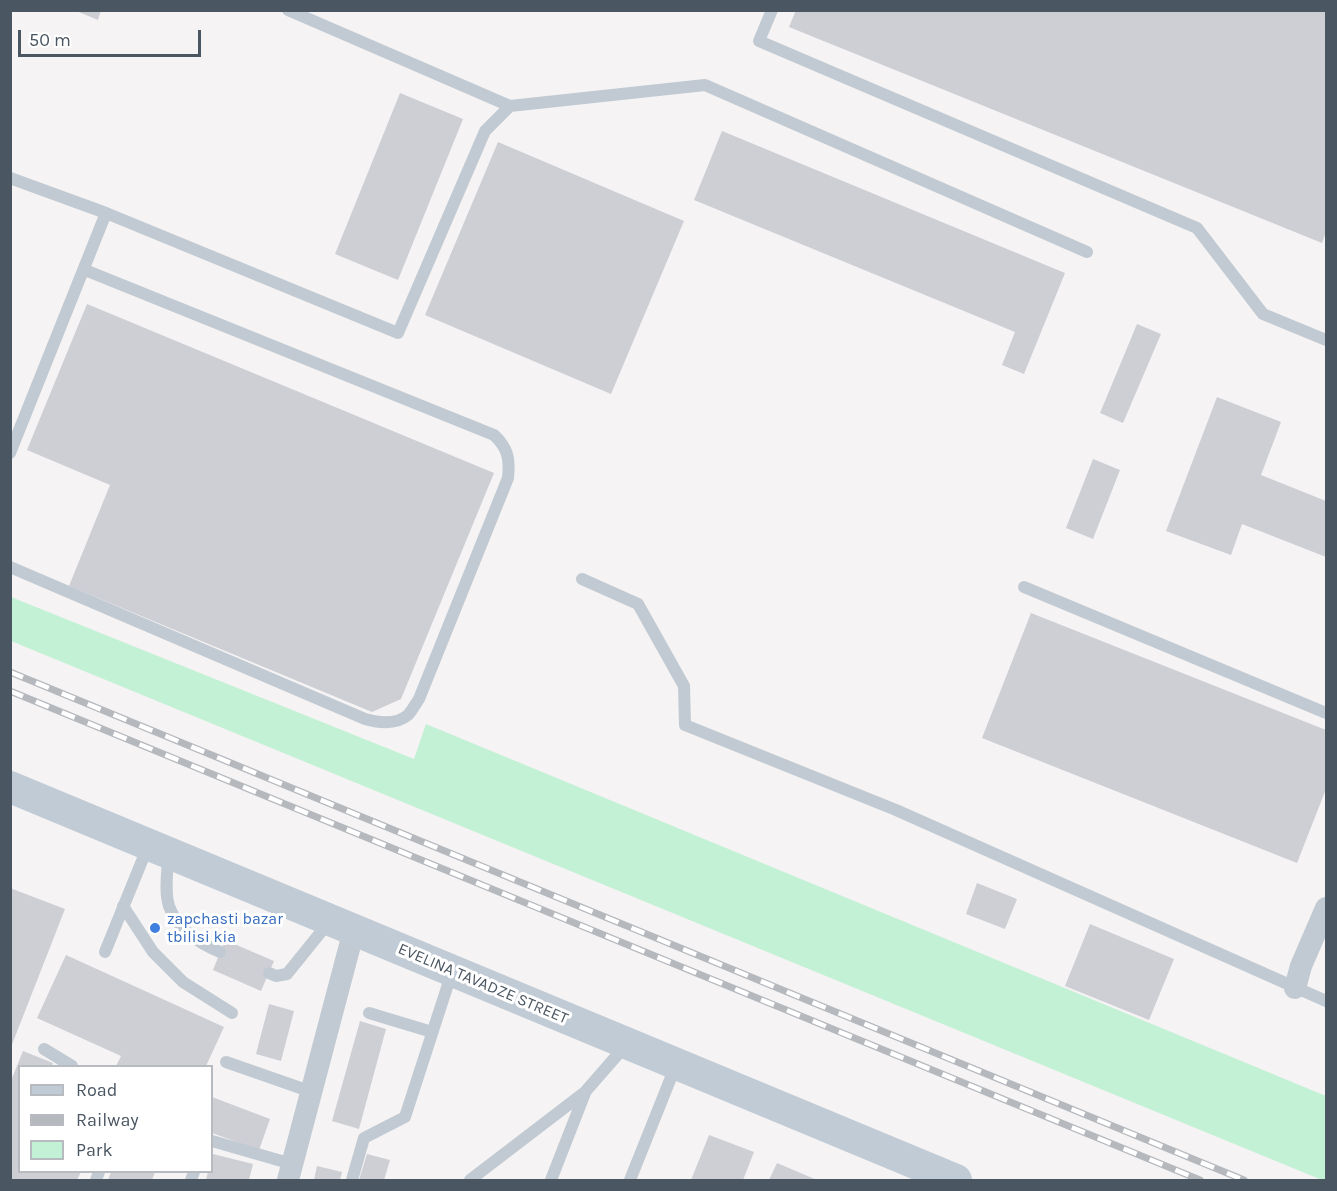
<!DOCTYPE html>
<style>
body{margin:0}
#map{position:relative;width:1337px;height:1191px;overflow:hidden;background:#f5f3f3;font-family:Karla,sans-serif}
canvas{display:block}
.frame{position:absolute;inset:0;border:12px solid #4a5661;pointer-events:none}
.legend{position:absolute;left:18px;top:1065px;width:195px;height:108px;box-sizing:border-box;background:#fff;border:2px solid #b7bbc0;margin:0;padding:8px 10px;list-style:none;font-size:18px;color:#4a5661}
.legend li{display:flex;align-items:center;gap:12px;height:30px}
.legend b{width:30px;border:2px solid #b7bbc0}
.scale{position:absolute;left:18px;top:30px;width:183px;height:27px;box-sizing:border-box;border:3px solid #4a5661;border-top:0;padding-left:8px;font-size:18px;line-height:21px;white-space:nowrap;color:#4a5661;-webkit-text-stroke:4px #fff;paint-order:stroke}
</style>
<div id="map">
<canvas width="1337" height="1191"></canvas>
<div class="frame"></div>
<ul class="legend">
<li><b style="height:8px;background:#c1cbd6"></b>Road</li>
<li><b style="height:8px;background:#b5b8bd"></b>Railway</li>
<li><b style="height:16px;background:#c3f1d5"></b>Park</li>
</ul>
<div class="scale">50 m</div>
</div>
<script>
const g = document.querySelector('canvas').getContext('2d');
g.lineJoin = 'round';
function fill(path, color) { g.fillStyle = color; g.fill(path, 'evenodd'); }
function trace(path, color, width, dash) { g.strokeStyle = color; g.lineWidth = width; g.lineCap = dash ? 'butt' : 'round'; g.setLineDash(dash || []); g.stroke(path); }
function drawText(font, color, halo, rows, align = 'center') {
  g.font = font + ' Karla,sans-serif'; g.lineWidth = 6; g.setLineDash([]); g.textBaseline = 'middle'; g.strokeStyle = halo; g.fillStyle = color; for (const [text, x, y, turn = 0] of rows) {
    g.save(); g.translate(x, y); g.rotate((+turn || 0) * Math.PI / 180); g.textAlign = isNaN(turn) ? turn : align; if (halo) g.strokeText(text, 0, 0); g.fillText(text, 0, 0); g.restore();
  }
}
fill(new Path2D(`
 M11 597 414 759 426 724 1326 1096V1180H1322L11 641Z`), '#c3f1d5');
fill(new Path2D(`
 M74 10H101L98 20Z
 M796 10H1326V232L1322 243 789 27Z
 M400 93 463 119 398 280 335 254Z
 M722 131 1065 273 1024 374 1002 365 1015 332 694 200Z
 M498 142 684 221 611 394 425 315Z
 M87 304 494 473 401 699 372 712 69 586 110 485 27 450Z
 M1137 324 1161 334 1123 423 1100 413Z
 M1217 397 1281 422 1261 475 1326 501V557L1242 524 1231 555 1166 531Z
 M1093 459 1120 470 1093 539 1066 528Z
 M1031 613 1326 730V789L1297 863 982 738Z
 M977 883 1017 899 1005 929 966 914Z
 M10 888 65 909 11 1047H10Z
 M1090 924 1174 959 1149 1020 1065 986Z
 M225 940 274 961 261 991 213 970Z
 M66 955 224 1027 206 1066H116L121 1056 37 1018Z
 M269 1004 294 1011 281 1061 256 1054Z
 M360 1021 386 1029 359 1129 332 1121Z
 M23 1051 53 1063 52 1066H20V1172H81L77 1180H10V1083Z
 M212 1097 270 1119 259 1150 212 1133Z
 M709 1135 754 1152 743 1180H691Z
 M213 1154 253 1164 249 1180H206L208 1172H212Z
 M367 1154 390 1160 384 1180H359Z
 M777 1163 817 1180H769Z
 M317 1166 342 1172 340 1180H314Z
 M111 1172H155L152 1180H108Z`), '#cdcfd5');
trace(new Path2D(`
 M288 10 510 106 705 85 1087 252
 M772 10 759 41 1197 228 1263 314 1326 340
 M10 178 106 213 398 333 485 131 510 106
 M10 453 106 213
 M10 567 365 719C379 723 396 725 408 715 412 711 416 703 419 699L508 478C510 459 508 448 494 435L85 270
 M582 579 638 604 684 686 685 725 896 810 1326 1001
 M1024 587 1326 713
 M168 854C168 870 164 891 169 906 177 929 199 943 220 952
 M123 906 153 952 183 982 232 1013
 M105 952 148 846
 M269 973 276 976 287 974 329 922
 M369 1013 432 1032
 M44 1049 72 1066
 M226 1062 312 1092
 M212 1141 292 1164
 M96 1180 99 1172
 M191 1180 194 1172
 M352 1180 364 1138 405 1117 452 972
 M470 1180 585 1092 626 1045
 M551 1180 585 1093
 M630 1180 676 1065`), '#c1cad2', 12);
trace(new Path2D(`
 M1295 988 1301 966 1326 908
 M288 1180 354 930`), '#c1cad2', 22);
trace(new Path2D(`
 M10 787 956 1180`), '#c1cbd6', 32);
const rail = new Path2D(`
 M10 672 1244 1180
 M10 691 1200 1180`);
trace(rail, '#b5b8bd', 7);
trace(rail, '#fff', 4.5, [14]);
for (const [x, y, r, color] of [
 [155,928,6,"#3f7fe0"]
]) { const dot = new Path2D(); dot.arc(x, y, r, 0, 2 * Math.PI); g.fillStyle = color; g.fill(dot); trace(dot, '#fff', 2); }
drawText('16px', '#366cbe', '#fff', [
 ["zapchasti bazar",167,919],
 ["tbilisi kia",167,937]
], 'left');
drawText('16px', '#4a5661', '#fff', [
 ["EVELINA TAVADZE STREET",483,984,23]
]);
</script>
